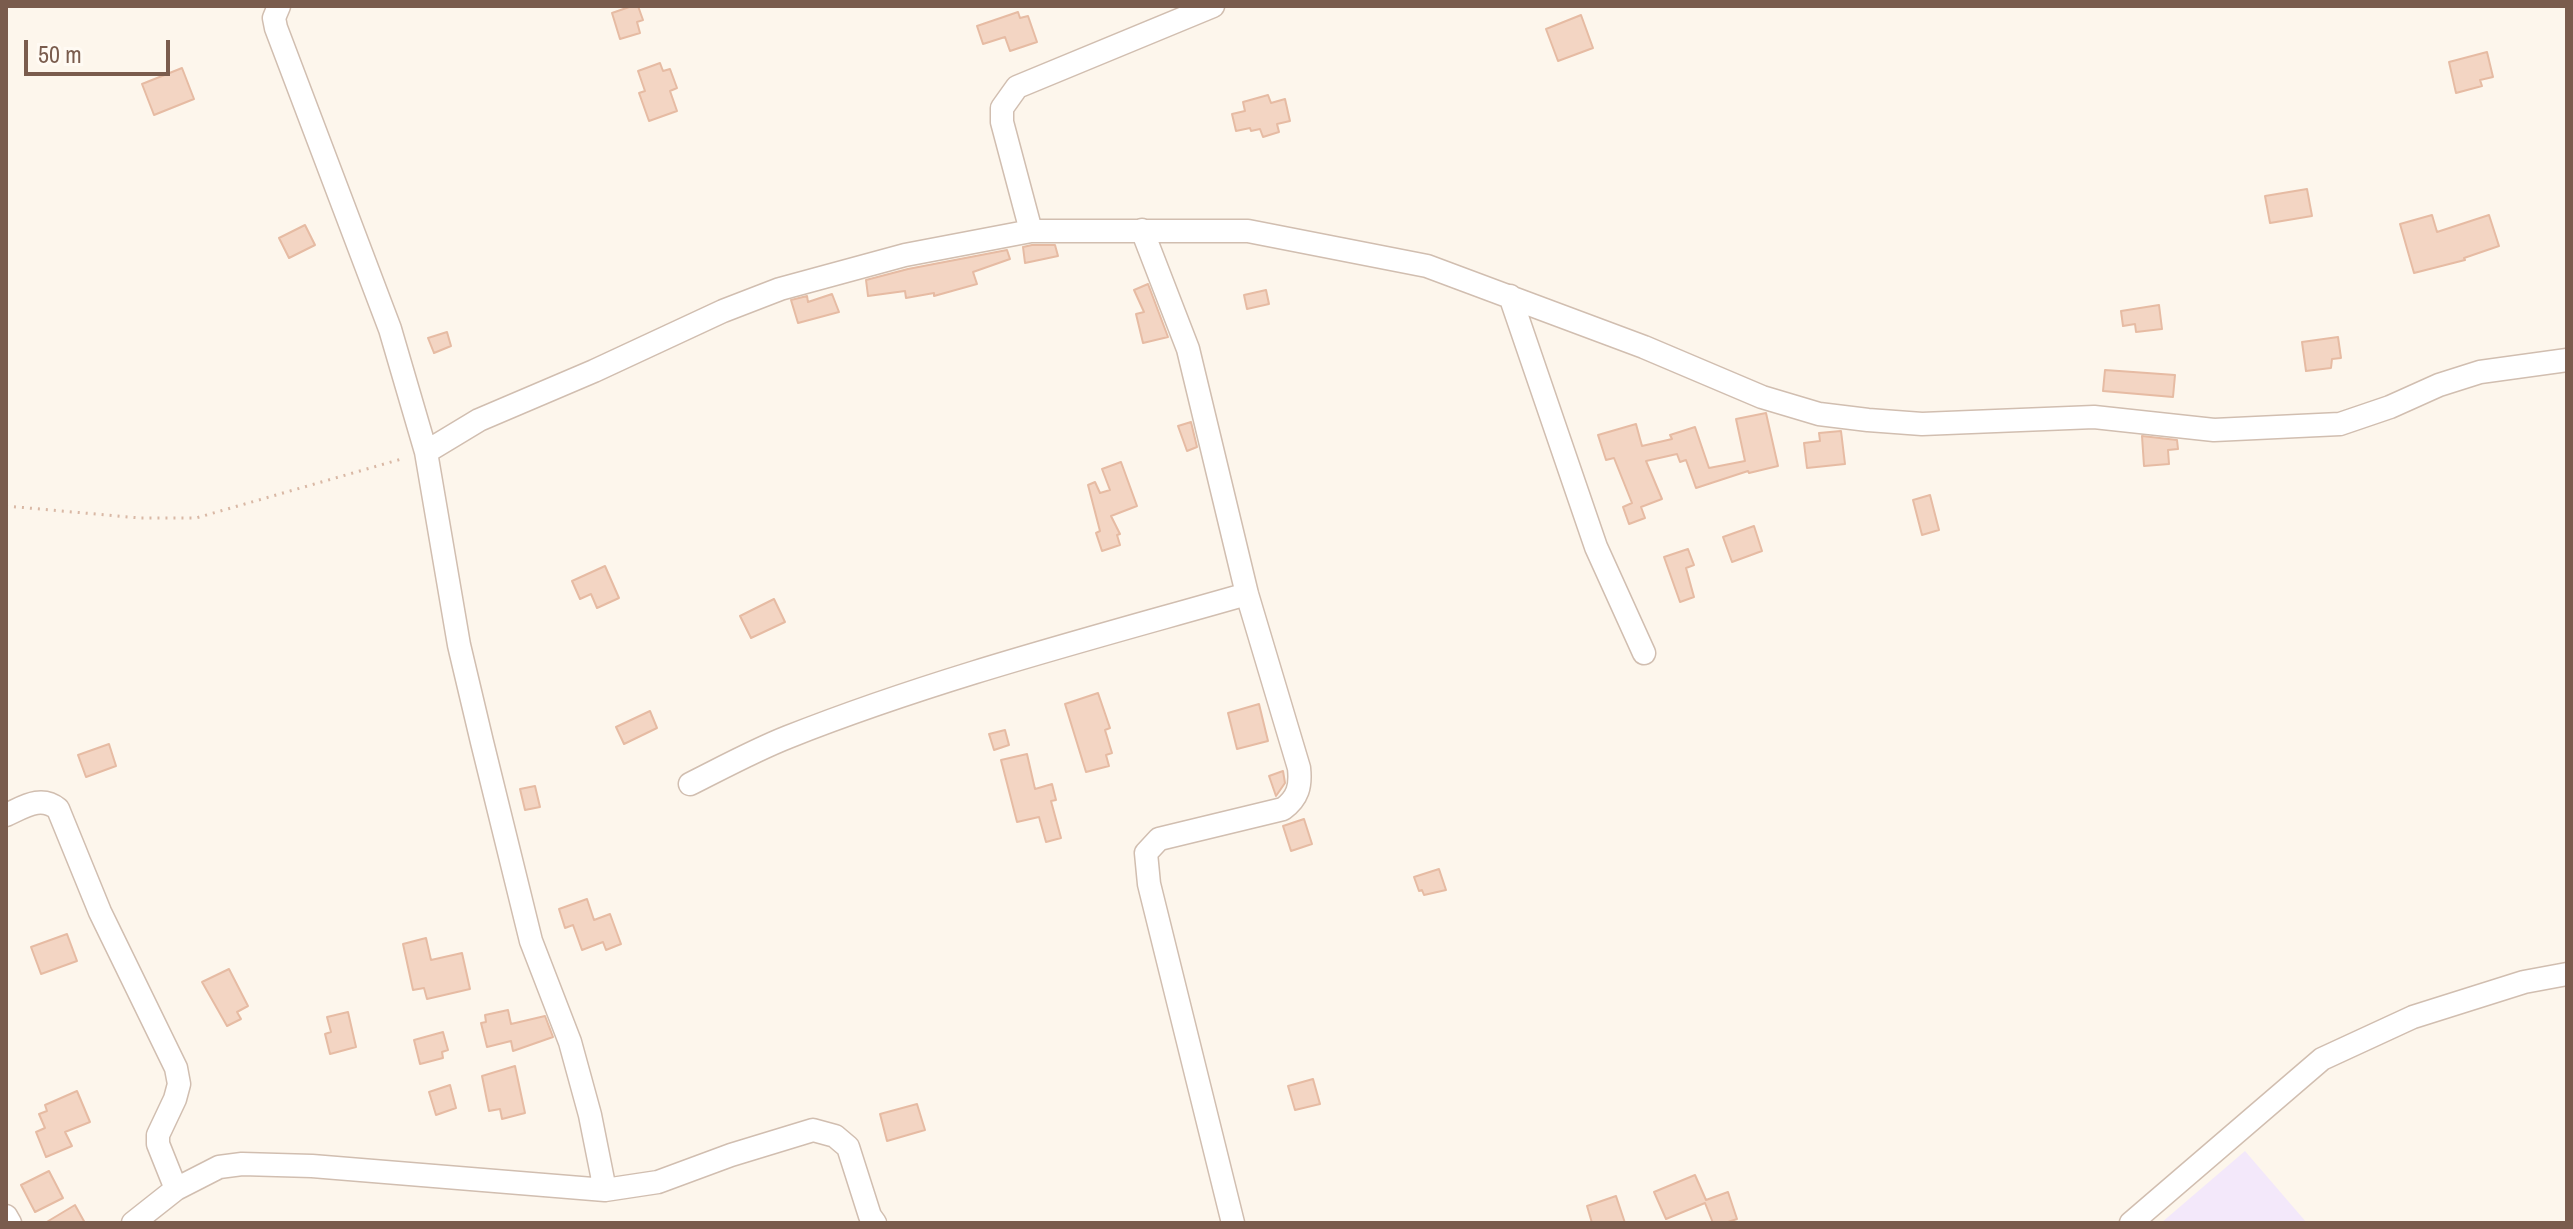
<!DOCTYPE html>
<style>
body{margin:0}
#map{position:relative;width:2573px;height:1229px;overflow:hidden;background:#fdf6ec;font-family:"Archivo Narrow",sans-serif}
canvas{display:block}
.frame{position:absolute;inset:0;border:8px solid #7a5c4d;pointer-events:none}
.scale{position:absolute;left:24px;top:40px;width:146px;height:36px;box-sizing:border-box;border:4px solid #7a5c4d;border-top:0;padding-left:10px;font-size:24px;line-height:28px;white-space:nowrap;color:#7a5c4d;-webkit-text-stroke:6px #fffaf3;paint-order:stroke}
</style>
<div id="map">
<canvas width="2573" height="1229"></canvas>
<div class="frame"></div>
<div class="scale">50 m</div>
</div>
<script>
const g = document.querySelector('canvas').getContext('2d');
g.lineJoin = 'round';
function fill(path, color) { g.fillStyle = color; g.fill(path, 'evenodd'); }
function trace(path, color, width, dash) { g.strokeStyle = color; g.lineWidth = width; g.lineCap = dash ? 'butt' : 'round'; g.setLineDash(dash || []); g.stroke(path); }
fill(new Path2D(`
 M2245 1151 2307 1223H2161Z`), '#f3e8fa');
const building = new Path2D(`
 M632 6H638L643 20 637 22 640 33 620 39 612 13Z
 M1018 12 1020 18 1028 16 1037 42 1010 51 1005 37 983 44 977 26Z
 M1581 15 1593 48 1558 61 1546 29Z
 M2487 52 2493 77 2480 80 2482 86 2456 93 2449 62Z
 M660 63 663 71 670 69 677 88 670 91 677 111 649 121 639 93 645 91 638 71Z
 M182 68 194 99 154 115 142 84Z
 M1268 95 1271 103 1285 99 1290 121 1277 124 1279 132 1263 137 1260 129 1251 131 1250 128 1236 131 1232 114 1245 111 1243 102Z
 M2307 189 2312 216 2270 223 2265 196Z
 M2432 215 2437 232 2489 215 2499 246 2464 258 2465 260 2414 273 2400 224Z
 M305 225 315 245 289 258 279 238Z
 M1032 245H1055L1058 256 1025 263 1023 247Z
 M1007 250 1010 259 973 272 977 284 934 296V293L906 298 905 291 868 296 866 280 908 269Z
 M1148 284 1168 337 1143 343 1136 314 1144 312 1134 290Z
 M1266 290 1269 304 1247 309 1244 295Z
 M832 294 839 312 798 323 791 300 807 296 808 302Z
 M2159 305 2162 329 2136 332 2135 324 2123 326 2121 311Z
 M447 332 451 346 434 353 428 338Z
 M2338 337 2341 358 2332 359 2331 368 2306 371 2302 342Z
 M2105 370 2175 375 2173 397 2103 391Z
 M1766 413 1778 466 1749 473 1748 471 1696 488 1686 460 1680 462 1677 454 1646 461 1662 499 1641 507 1645 518 1629 524 1623 507 1632 503 1614 458 1606 460 1598 435 1636 424 1642 446 1672 439 1670 435 1695 427 1709 468 1745 461 1736 419Z
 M1191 422 1197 447 1187 451 1178 426Z
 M1841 431 1845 464 1807 468 1804 443 1820 441 1819 433Z
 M2142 436 2177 440 2178 449 2168 450 2169 464 2144 466Z
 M1121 462 1137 506 1111 516 1120 534 1117 535 1120 545 1102 551 1096 533 1100 531 1088 485 1095 482 1100 493 1110 490 1102 469Z
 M1930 495 1939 530 1922 535 1913 500Z
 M1754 526 1762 551 1732 562 1723 537Z
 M1688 549 1694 565 1686 568 1694 597 1680 602 1664 557Z
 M605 566 619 598 597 608 591 594 580 599 572 581Z
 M774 599 785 622 751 638 740 616Z
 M1098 693 1110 728 1105 730 1112 753 1106 755 1109 766 1086 772 1065 704Z
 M1259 704 1268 741 1237 749 1228 713Z
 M650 711 657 728 624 744 616 727Z
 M1005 730 1009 745 994 750 989 734Z
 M109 744 116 766 86 777 78 755Z
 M1027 754 1035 789 1052 784 1056 800 1051 801 1061 838 1046 842 1039 817 1017 822 1001 760Z
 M1283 771 1285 783 1276 796 1269 776Z
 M535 786 540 807 525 810 520 789Z
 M1304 819 1312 844 1291 851 1283 826Z
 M1439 869 1446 890 1424 895 1422 890 1419 891 1414 877Z
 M587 899 594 920 610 914 621 944 606 950 603 942 582 950 573 925 565 928 559 909Z
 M67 934 77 961 41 974 31 947Z
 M426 938 431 960 462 953 470 989 427 999 424 988 413 990 403 944Z
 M229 969 248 1006 237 1012 241 1019 227 1026 202 982Z
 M508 1010 511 1024 545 1016 553 1037 513 1051 511 1041 487 1047 481 1023 486 1022 485 1015Z
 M348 1012 356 1047 330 1054 325 1034 331 1032 327 1017Z
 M443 1032 448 1050 442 1052 443 1058 420 1064 414 1040Z
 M515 1066 525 1113 502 1119 500 1109 489 1111 482 1076Z
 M1313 1079 1320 1104 1295 1110 1288 1086Z
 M450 1085 456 1108 436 1115 429 1092Z
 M77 1091 90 1122 65 1132 72 1146 46 1157 36 1132 45 1128 39 1114 47 1111 45 1105Z
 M917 1104 925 1130 887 1141 880 1114Z
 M49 1171 63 1198 35 1212 21 1185Z
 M1695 1175 1706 1200 1728 1192 1737 1219 1725 1223H1713L1705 1203 1666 1219 1654 1192Z
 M1616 1196 1625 1223H1592L1587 1206Z
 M75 1205 85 1223H45Z`);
fill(building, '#f3d5c3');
trace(building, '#e6bba3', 2);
const street = new Path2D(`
 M279 6 274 18 276 28 390 329 426 452 459 645 482 742 531 941 570 1042 590 1115 605 1190
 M1142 230 1188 349 1247 594 1299 768C1301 786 1298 798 1283 809L1159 839 1146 853 1149 884 1233 1223
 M1031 231 1002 122V108L1017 87 1213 6
 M1510 296 1596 547 1644 653
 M426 452 479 420 594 371 723 311 780 289 905 255 1031 231H1248L1427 266 1644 347 1762 397 1819 414 1868 420 1922 424 2094 417 2214 430 2340 424 2390 407 2439 385 2480 372 2567 360
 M690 784C722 768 755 750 788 737 937 678 1093 638 1247 594
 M6 815C24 807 41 795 58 809L100 912 176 1068 179 1084 175 1099 158 1135V1144L176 1189
 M6 1216 10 1223
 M133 1223 176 1189 219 1167 242 1164 312 1166 605 1190 658 1182 731 1155 813 1130 835 1136 848 1147 870 1216 875 1223
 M2131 1223 2322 1059 2413 1017 2524 982 2567 974`);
trace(street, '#d1beb0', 25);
trace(new Path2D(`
 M6 506 140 518H196L405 458`), '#d9b8a5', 3, [2, 6]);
trace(street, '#fff', 22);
</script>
